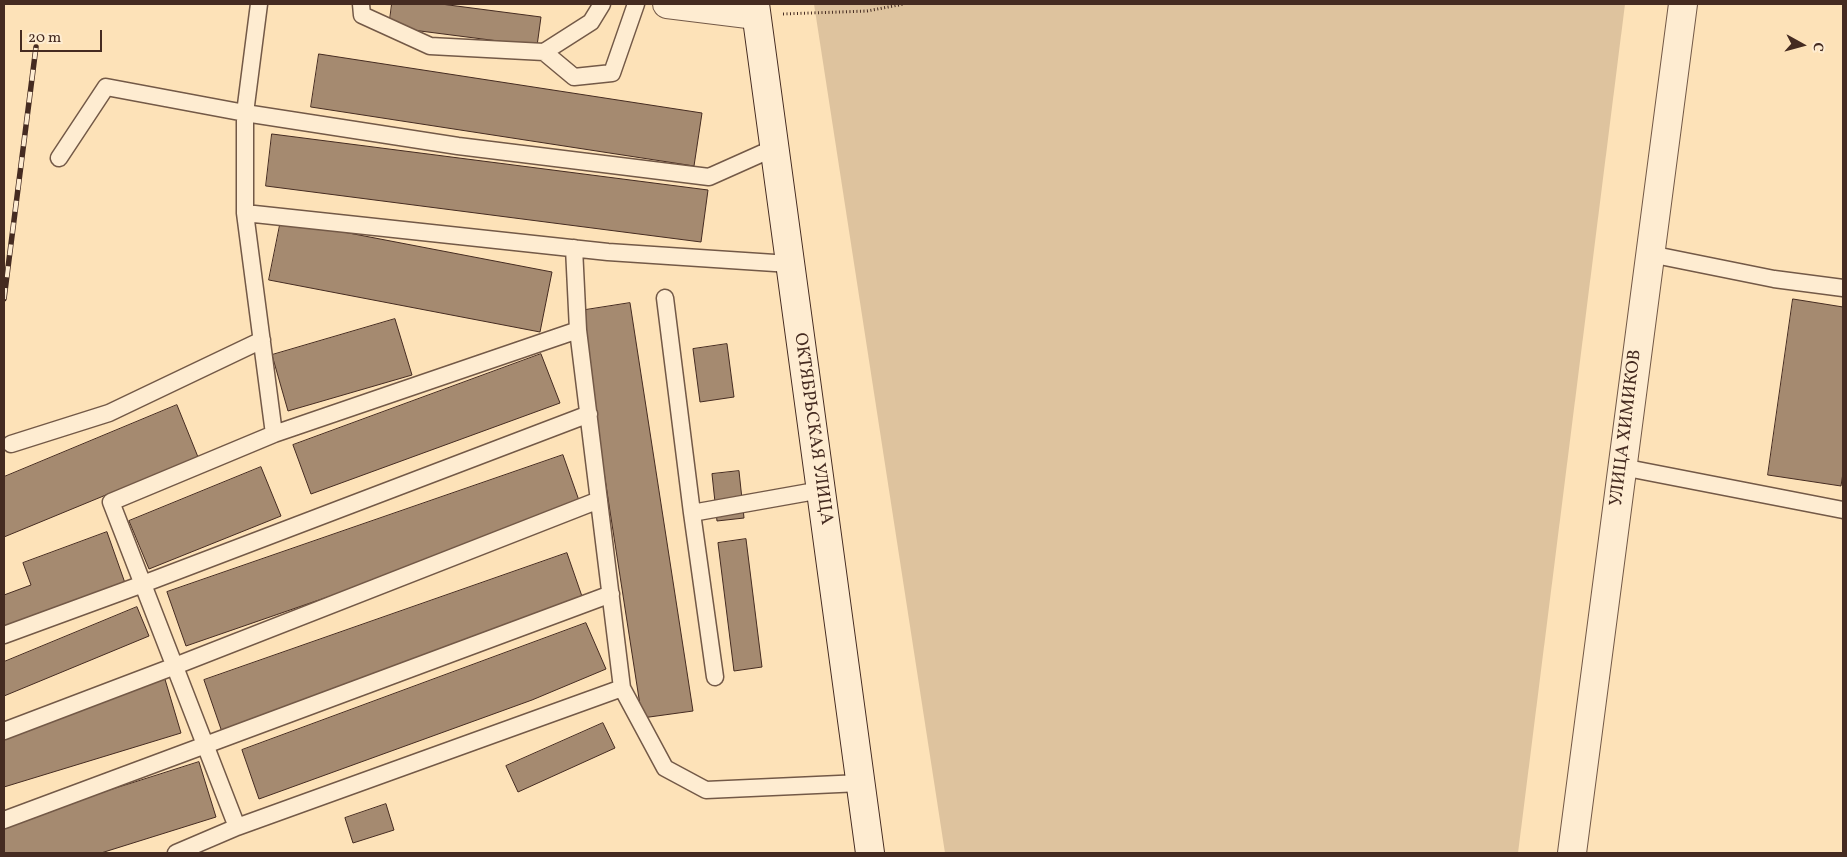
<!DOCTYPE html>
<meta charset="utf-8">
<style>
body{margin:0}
#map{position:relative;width:1847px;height:857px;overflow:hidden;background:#fde2b8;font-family:Vollkorn,serif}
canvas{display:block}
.frame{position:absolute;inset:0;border:5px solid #452b21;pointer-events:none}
.north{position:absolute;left:1777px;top:20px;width:50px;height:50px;-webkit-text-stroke:4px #feecd1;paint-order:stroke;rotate:97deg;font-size:14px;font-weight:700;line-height:20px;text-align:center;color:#452b21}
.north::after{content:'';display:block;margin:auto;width:18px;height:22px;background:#452b21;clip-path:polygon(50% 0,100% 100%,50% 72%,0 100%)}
.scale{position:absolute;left:20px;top:30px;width:82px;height:22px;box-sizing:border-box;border:2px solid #452b21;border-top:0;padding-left:6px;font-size:15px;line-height:18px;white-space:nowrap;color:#452b21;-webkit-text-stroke:4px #feecd1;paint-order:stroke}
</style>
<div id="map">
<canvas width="1847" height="857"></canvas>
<div class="frame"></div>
<div class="north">С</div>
<div class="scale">20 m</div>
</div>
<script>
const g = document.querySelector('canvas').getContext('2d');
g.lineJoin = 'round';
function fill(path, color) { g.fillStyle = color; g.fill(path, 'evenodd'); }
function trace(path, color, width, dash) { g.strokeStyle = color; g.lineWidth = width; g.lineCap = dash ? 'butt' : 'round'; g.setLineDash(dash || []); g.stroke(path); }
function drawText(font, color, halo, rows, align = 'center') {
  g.font = font + ' Vollkorn,serif'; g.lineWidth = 4; g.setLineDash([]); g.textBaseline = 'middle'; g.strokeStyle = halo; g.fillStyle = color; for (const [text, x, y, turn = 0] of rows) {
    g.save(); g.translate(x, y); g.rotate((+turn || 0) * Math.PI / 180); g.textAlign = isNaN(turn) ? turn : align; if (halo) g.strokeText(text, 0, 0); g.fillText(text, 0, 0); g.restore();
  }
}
fill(new Path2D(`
 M814 4H1625L1518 853H945Z`), '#dec39e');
const building = new Path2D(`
 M392 4H441L541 17 537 46 389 27Z
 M319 54 702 113 694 166 311 107Z
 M272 134 708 190 701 242 266 186Z
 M281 220 552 272 540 332 269 280Z
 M1793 299 1843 307V473L1841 486 1768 475Z
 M630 303 693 711 642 718 579 311Z
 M395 319 412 375 288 411 272 355Z
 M727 344 734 397 700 402 693 349Z
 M541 354 560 403 311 494 293 445Z
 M177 405 198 457 4 537V477Z
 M563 455 582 509 186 646 167 592Z
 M261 467 281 516 149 569 129 521Z
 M739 471 744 518 717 521 712 474Z
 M107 532 125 583 4 628V595L31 585 23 563Z
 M746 539 762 667 734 671 718 543Z
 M567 553 585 605 222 732 204 680Z
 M137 607 149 636 4 696V662Z
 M586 623 606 669 532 700 259 799 242 750Z
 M164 676 181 733 4 787V725Z
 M603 723 615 748 518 792 506 766Z
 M199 762 216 817 101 853H4V824Z
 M386 804 394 830 353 843 345 818Z`);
fill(building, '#a58a70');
trace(building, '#452b21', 1);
const service = new Path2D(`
 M259 4 245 113 458 146 709 177 774 148
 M361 4 362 15 430 46 544 52 591 22 602 4
 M544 52 574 77 612 73 636 4
 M59 158 106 87 245 113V213L608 252 790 264
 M245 213 274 434 578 330 574 248
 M1650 254 1774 279 1843 288
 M665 298 692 513 821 490
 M578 330 622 688
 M274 434 111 502 237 827 622 688 665 768 706 790 861 783
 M11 444 109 413 262 340
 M1622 467 1843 510
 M692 513 715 677
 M4 635 143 584 589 414
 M4 731 175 666 599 500
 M4 820 611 594
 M176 853 237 827`);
const minor = new Path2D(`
 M667 4 756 15
 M1572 853 1683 4`);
const secondary = new Path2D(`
 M755 4 870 853`);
trace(service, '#735947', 19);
trace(minor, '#735947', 30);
trace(secondary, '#452b21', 30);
trace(new Path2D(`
 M783 14 867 11 904 4`), '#452b21', 3, [1, 2.5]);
trace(service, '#feecd1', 16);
trace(minor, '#feecd1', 28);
trace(secondary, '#feecd1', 28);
const rail = new Path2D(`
 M4 299 36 47`);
trace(rail, '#452b21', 5.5);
trace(rail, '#feecd1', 4, [11]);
drawText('18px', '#452b21', '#feecd1', [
 ["УЛИЦА ХИМИКОВ",1627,428,-83],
 ["ОКТЯБРЬСКАЯ УЛИЦА",812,429,82]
]);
</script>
